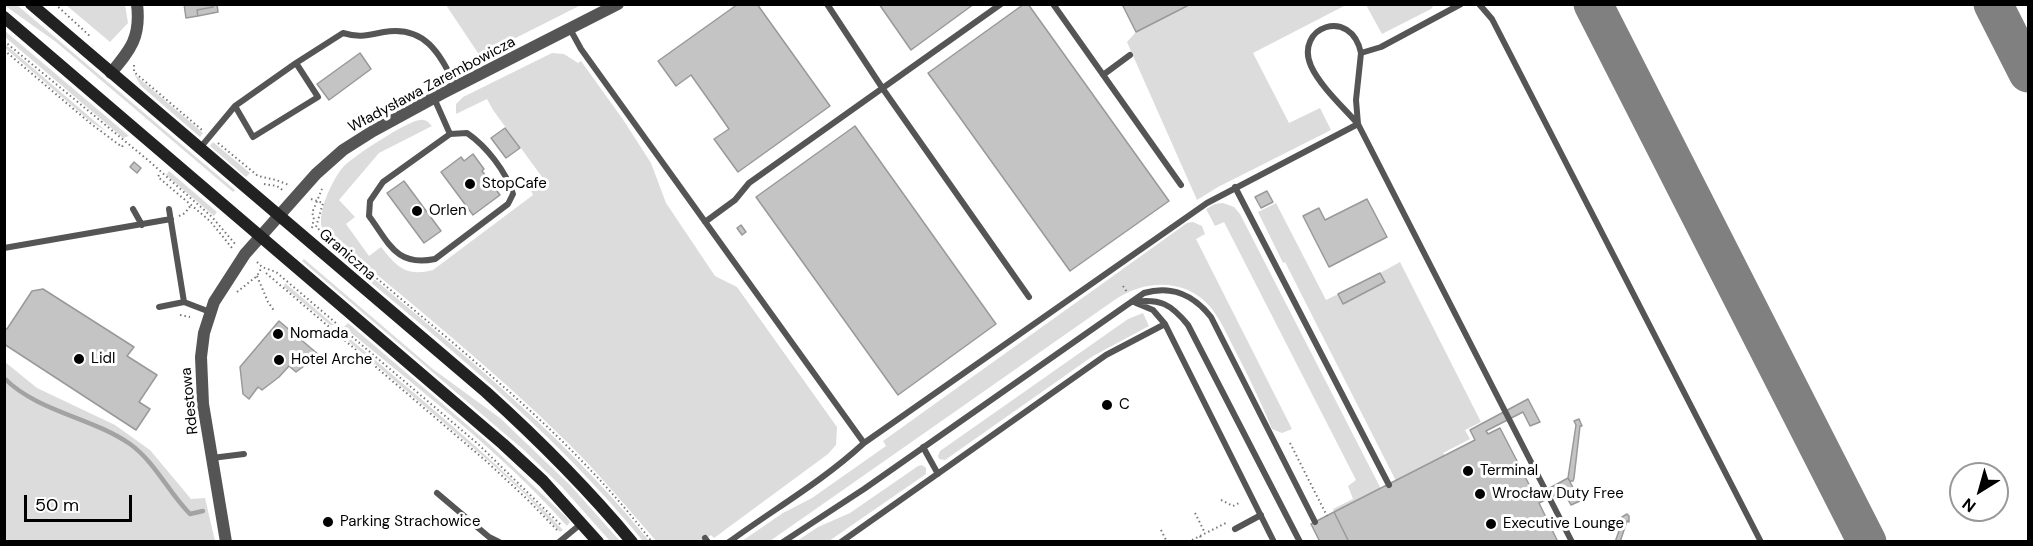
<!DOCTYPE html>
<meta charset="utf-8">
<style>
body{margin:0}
#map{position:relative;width:2033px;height:546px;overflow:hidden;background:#fff;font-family:"DM Sans",sans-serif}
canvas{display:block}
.frame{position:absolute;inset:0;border:6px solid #000;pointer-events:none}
.north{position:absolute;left:1949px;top:462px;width:60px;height:60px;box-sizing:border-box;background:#fff;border:2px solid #999;border-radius:50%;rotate:217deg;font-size:16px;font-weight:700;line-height:24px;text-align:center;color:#000}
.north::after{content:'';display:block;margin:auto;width:21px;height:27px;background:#000;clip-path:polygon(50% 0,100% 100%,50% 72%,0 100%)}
.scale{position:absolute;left:24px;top:495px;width:108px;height:27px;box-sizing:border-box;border:3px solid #000;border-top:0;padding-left:8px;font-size:18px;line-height:21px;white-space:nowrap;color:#000;-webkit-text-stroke:4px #fff;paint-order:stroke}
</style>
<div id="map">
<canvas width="2033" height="546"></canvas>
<div class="frame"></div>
<div class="north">N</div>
<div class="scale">50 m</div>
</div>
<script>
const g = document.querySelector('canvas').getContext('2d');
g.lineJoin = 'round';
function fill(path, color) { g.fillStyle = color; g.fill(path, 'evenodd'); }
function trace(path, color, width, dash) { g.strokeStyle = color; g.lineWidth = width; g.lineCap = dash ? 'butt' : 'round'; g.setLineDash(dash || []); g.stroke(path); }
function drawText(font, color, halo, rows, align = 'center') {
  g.font = font + ' "DM Sans",sans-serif'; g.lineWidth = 6; g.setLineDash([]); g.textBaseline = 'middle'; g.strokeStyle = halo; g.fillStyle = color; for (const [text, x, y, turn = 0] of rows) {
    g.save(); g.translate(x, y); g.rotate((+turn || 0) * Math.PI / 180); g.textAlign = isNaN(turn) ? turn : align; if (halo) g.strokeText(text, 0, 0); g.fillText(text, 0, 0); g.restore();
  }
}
fill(new Path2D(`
 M4 5H17L235 190 233 192 56 42Z
 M66 5H125L128 23 110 42Z
 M446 5H581L480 56Z
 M1191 5H1346L1253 53 1289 123 1320 108 1331 130 1218 187 1197 200 1127 42 1136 32Z
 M1366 5H1434L1431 9 1382 34Z
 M4 30 129 136 123 138 5 37Z
 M5 44 106 131 91 122 5 48Z
 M552 53 564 54 578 63 581 61 624 121 651 163 666 203 715 276 737 287 837 427 836 445 828 454 714 538 711 535 703 541H656C627 507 599 474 568 443 491 367 406 299 323 230 315 215 333 178 344 166 354 156 407 121 420 120 426 119 429 123 432 126L379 153 339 200 355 217 346 224 369 256 381 247C397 267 406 277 433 270L533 195 531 191 545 181 493 110 487 99 456 114V104L463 97Z
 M134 74 203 133 200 137 141 86Z
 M213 142 250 173 246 177 210 146Z
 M169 171 217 212 214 216 166 175Z
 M1223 203 1234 207 1240 214 1381 489 1334 512 1333 509 1353 499 1348 486 1356 480 1224 222 1215 226 1206 209 1215 204Z
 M1276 203 1326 300 1338 294 1384 282 1380 273 1400 262 1481 422 1465 430 1470 439 1443 453 1445 456 1396 481 1285 262 1283 263 1258 212Z
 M1193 222 1202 226 1205 234 1196 239 1292 429 1282 433 1272 429C1262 405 1251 381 1239 358 1230 341 1223 324 1212 309 1188 278 1146 279 1116 299L770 541H742L783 513 812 498 886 446 883 441 1187 223Z
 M323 238 327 239C439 335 557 426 649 541H643C550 426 433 335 320 240Z
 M304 259 434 370 500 418 570 485 620 541H610L562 487 525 451 302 261Z
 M285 283 291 288 334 325H330L284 287Z
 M1143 313 1149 326 1093 356 945 460 939 459 938 456 940 451 1128 319Z
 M348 323 486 441 566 517 570 522 567 526C501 452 420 390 344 327Z
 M341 331C417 396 494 458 563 530L560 532 526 495 492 464 341 335Z
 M5 362 37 388 115 425 150 450 191 499 205 498 215 541H5Z
 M922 465 926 468V474L829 541H797L818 527 850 513 918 466Z`), '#dcdcdc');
trace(new Path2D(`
 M4 378C38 412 91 417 130 444 155 462 169 493 190 514L203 511`), '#a3a3a3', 4.5);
trace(new Path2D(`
 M1593 4 1867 542
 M1993 4 2028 73`), '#808080', 39);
const building = new Path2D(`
 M184 4H213V7L197 10 198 16 186 18Z
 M213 4H217L218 12 198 16 197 10 213 7Z
 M738 4H757L830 106 738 172 714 139 729 129 713 106 691 75 676 86 658 61Z
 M879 4H974L911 50Z
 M1024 4H1028L1169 201 1070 271 928 73Z
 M1122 4H1191L1136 32Z
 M360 53 371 69 329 100 317 84Z
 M855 126 996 324 898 395 756 197Z
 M505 128 520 148 506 158 491 138Z
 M473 154 484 169 482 171 500 195 473 215 441 172 461 157 464 161Z
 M134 162 141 168 137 173 130 167Z
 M404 181 441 231 424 243 387 193Z
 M1267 191 1273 202 1261 208 1255 197Z
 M1367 199 1387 237 1329 267 1303 216 1319 208 1325 220Z
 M741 225 746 232 742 235 737 228Z
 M1380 273 1385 282 1343 304 1338 294Z
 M43 289 134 347 127 356 157 375 139 402 150 409 136 430 4 344V328L7 329 32 291Z
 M279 321 319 355 296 372 289 366 279 377 262 390 258 387 249 399 243 394 240 367Z
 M1528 399 1540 422 1530 426 1523 412 1486 431 1488 434 1500 428 1535 496 1568 478 1580 501 1571 505 1563 491 1539 503 1558 542H1349L1334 512 1475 440 1470 430Z
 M1579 419 1582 426H1580L1574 478 1573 481H1570L1568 478 1576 425 1574 421Z
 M1334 512 1349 542H1320L1311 524Z
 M1627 514 1629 516V522L1627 521 1620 542H1615L1623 520 1622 517Z`);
fill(building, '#c4c4c4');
trace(building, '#999', 1.5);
trace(new Path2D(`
 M55 4 91 37
 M4 41 149 161 212 217 236 245
 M4 50 90 123 122 147 123 145
 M134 65V72L202 130
 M218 143 258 176 276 180 289 185
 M159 175 158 177 210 221 232 248
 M264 184 277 186 284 191
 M311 199 323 203 316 227C359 263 402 300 445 336 519 399 593 464 652 542
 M179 216 185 213 191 205
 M312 228 314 217 312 213 322 189
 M257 262 262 267 276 272 478 444 562 526
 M266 273 486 461 527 499 557 530
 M257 276 268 302 275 312
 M1123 286 1127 292
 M237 292 257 276 262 267
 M180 315 190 317
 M1290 443 1327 516
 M1221 500 1233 506 1241 502
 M1195 513 1205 533
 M1161 530 1167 542
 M1200 536 1203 542
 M1188 542 1228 522`), '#777', 2, [1.5, 3]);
trace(new Path2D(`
 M827 4 883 89 1029 297
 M1053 4 1181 185
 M1479 4 1492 19 1761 542
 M570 29 581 49 864 443
 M1361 53 1381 47 1461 4
 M1103 75 1130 55
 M434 98 450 134
 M235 106 253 137 318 97 296 63
 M1358 124 1356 100 1361 53C1351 6 1294 27 1311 66 1320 86 1343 107 1358 124L1572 542
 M467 133C486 146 506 171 513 194L508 204 435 259C396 267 389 243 369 216L370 201 383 182 450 134Z
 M200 148 235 106 296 63 343 33C360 38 368 35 384 32 426 25 440 55 456 86
 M1235 187 1389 485
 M133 209 142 225
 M169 209 184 302
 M705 222 735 200 749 183 1001 4
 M4 248 171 219
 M1133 302C1160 298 1171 304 1188 325L1300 542
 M1136 303 1153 310 1165 324 1274 542
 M159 307 184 302 210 312
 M923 447 938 474
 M212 458 244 454
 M437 493 489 537 499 542
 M1235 529 1261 515
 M705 538 708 542
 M559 542 582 523
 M729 542C774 509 823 481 864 443L1207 203 1358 124
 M783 542 864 489 1144 293C1171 285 1194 295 1211 317L1315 522
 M841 542 1106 355 1165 324`), '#555', 6);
trace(new Path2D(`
 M111 73C131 49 141 37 137 4
 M226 542 203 404 201 357 204 333 214 302 245 254 316 174 343 150 373 131 441 94 618 4`), '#555', 12);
trace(new Path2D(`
 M31 4 486 392C538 439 587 488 632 542
 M4 17 503 444 543 481 598 542`), '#222', 12);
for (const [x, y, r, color] of [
 [470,184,6,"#000"],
 [417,211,6,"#000"],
 [278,334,6,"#000"],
 [79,359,6,"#000"],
 [279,360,6,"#000"],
 [1107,405,6,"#000"],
 [1468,471,6,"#000"],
 [1480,494,6,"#000"],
 [328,522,6,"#000"],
 [1491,524,6,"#000"]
]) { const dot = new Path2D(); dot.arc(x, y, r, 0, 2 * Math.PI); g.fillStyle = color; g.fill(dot); trace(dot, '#fff', 2); }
drawText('15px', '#000', '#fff', [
 ["Władysława Zarembowicza",432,85,-28],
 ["Graniczna",347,255,41],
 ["Rdestowa",190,401,-96]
]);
drawText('15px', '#000', '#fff', [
 ["StopCafe",482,184],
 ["Orlen",429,211],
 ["Nomada",290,334],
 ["Lidl",91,359],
 ["Hotel Arche",291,360],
 ["C",1119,405],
 ["Terminal",1480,471],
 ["Wrocław Duty Free",1492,494],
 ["Parking Strachowice",340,522],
 ["Executive Lounge",1503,524]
], 'left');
</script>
